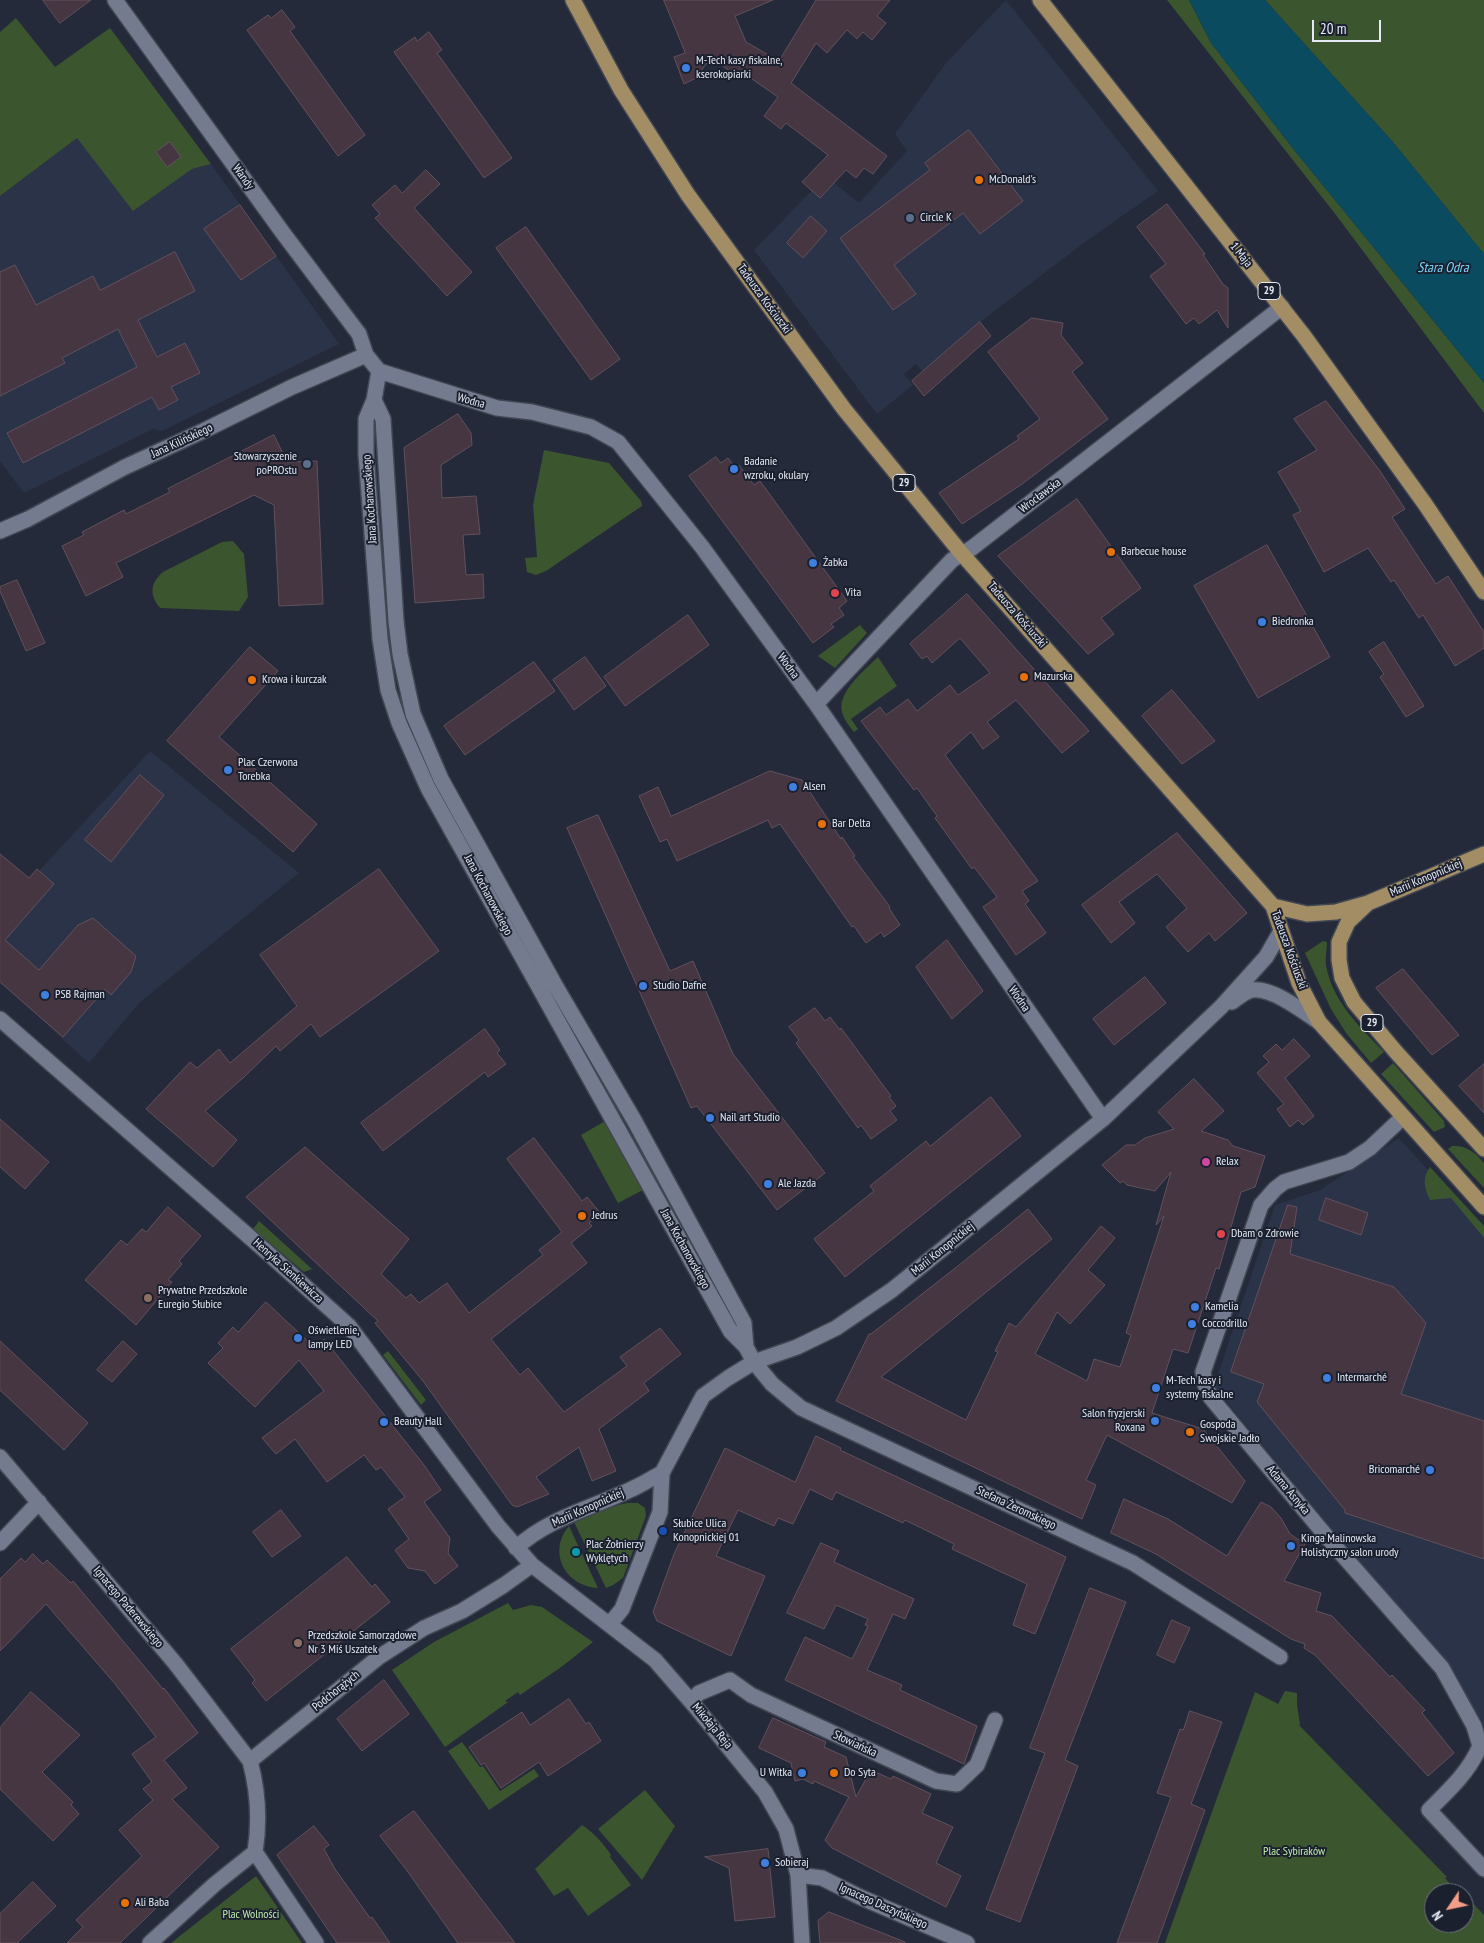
<!DOCTYPE html>
<meta charset="utf-8">
<style>
body{margin:0}
#map{position:relative;width:1484px;height:1943px;overflow:hidden;background:#242a39;font-family:"PT Sans Narrow",sans-serif}
canvas{display:block}
.north{position:absolute;left:1424px;top:1883px;width:50px;height:50px;box-sizing:border-box;background:#1b202f;border:1px solid #6c707e;border-radius:50%;rotate:236deg;font-size:14px;font-weight:700;line-height:20px;text-align:center;color:#e5e9f4}
.north::after{content:'';display:block;margin:auto;width:18px;height:22px;background:#f49e87;clip-path:polygon(50% 0,100% 100%,50% 72%,0 100%)}
.scale{position:absolute;left:1312px;top:20px;width:69px;height:22px;box-sizing:border-box;border:2px solid #e5e9f4;border-top:0;padding-left:6px;font-size:15px;line-height:18px;white-space:nowrap;color:#e5e9f4;-webkit-text-stroke:4px #1b202f;paint-order:stroke}
</style>
<div id="map">
<canvas width="1484" height="1943"></canvas>
<div class="north">N</div>
<div class="scale">20 m</div>
</div>
<script>
const g = document.querySelector('canvas').getContext('2d');
g.lineJoin = 'round';
function fill(path, color) { g.fillStyle = color; g.fill(path, 'evenodd'); }
function trace(path, color, width, dash) { g.strokeStyle = color; g.lineWidth = width; g.lineCap = dash ? 'butt' : 'round'; g.setLineDash(dash || []); g.stroke(path); }
function drawText(font, color, halo, rows, align = 'center') {
  g.font = font + ' "PT Sans Narrow",sans-serif'; g.lineWidth = 4; g.setLineDash([]); g.textBaseline = 'middle'; g.strokeStyle = halo; g.fillStyle = color; for (const [text, x, y, turn = 0] of rows) {
    g.save(); g.translate(x, y); g.rotate((+turn || 0) * Math.PI / 180); g.textAlign = isNaN(turn) ? turn : align; if (halo) g.strokeText(text, 0, 0); g.fillText(text, 0, 0); g.restore();
  }
}
fill(new Path2D(`
 M1006 0 1158 191 1085 242 980 322 923 372 916 364 904 374 913 385 877 414 754 250 826 176 859 203 907 151 895 134 946 63Z
 M77 138 133 210 192 169 211 164 339 344 162 431 153 429 24 493 0 461V196Z
 M150 751 299 873 139 1003 89 1063 0 982V913Z
 M1399 1138 1484 1232V1730L1463 1688 1214 1386 1275 1205 1320 1190Z`), '#2b3348');
fill(new Path2D(`
 M1167 0H1189L1211 43 1295 151 1484 383V413L1336 215Z
 M1265 0H1484V254L1392 141Z
 M16 18 55 67 110 28 211 164 192 169 133 211 77 138 0 196V32Z
 M544 450 609 463 641 501 642 506 546 571 536 575 527 572 525 558 537 557 533 505Z
 M233 541 244 554 248 597 239 611 160 608C149 595 150 583 163 572L222 542Z
 M860 625 867 633 835 668 818 656Z
 M878 657 897 686 851 719 858 729 854 732C850 727 845 721 843 715 834 694 865 670 878 657Z
 M1323 941 1327 942C1327 949 1325 958 1326 965 1332 1001 1360 1027 1384 1052L1371 1063 1346 1033 1331 1009 1305 953Z
 M1393 1063 1444 1121 1445 1127 1434 1132 1381 1074Z
 M607 1120 645 1189 618 1203 581 1135Z
 M1452 1146C1466 1145 1475 1152 1484 1163V1188L1448 1149Z
 M1430 1167 1484 1226V1238L1451 1198 1430 1200C1424 1188 1422 1178 1430 1167Z
 M259 1221 312 1269 304 1272 253 1229Z
 M388 1351 426 1400 421 1405 383 1355Z
 M627 1503H638L645 1508 646 1516 623 1578 613 1585 606 1588 574 1522 602 1509Z
 M569 1526 598 1588C565 1586 547 1552 569 1526Z
 M508 1603 513 1610 531 1605 542 1607 593 1642 560 1668 520 1695 518 1692 505 1701 508 1702 445 1747 392 1670 434 1642Z
 M1285 1691 1297 1693V1705L1300 1724 1299 1725 1447 1877 1445 1878 1452 1886 1454 1884 1463 1893H1434V1923H1464V1894L1484 1915V1943H1165L1255 1692 1278 1704Z
 M462 1742 480 1767 483 1766 500 1791 534 1769 539 1776 489 1810 448 1751Z
 M645 1790 675 1826 642 1880 598 1829Z
 M582 1825C594 1833 603 1843 611 1855L610 1857 631 1885 588 1916 568 1888 554 1896 535 1869Z
 M256 1876 302 1943H171Z`), '#3b552f');
fill(new Path2D(`
 M1189 0H1265L1392 141 1484 254V383L1295 151 1211 43Z`), '#0b4b5f');
const building = new Path2D(`
 M43 0H91L60 23Z
 M664 0H773L735 16 746 42 779 61 816 0H890L877 16 886 23 872 40 863 32 857 39 847 30 827 53 816 43 791 83 887 156 873 174 864 168 856 178 846 170 820 198 802 182 828 155 786 123 781 129 764 116 778 97 739 70 735 75 711 57 696 78 684 84 674 57 685 53Z
 M282 10 295 27 290 31 365 135 338 156 247 30 268 15 271 18Z
 M429 32 442 50 437 53 512 158 484 178 394 52 415 37 417 41Z
 M969 130 1023 201 980 234 963 213 894 265 916 294 893 310 840 238 930 170 925 163Z
 M170 142 181 157 167 167 156 152Z
 M426 170 440 184 414 208 472 272 447 296 375 218 380 214 372 205 395 185 402 193Z
 M1167 204 1205 254 1203 255 1223 284 1228 288V328L1217 310 1199 324 1194 318 1186 324 1150 276 1166 264 1137 227Z
 M240 205 276 256 241 280 204 229Z
 M811 216 827 231 803 258 787 243Z
 M526 227 620 359 591 380 496 248Z
 M175 252 195 291 138 320 157 357 185 343 200 373 171 387 178 400 159 410 152 397 23 463 7 433 137 367 118 329 62 358 65 363 0 396V272L15 265 36 305 93 276 100 290Z
 M1032 318 1063 323 1061 335 1083 363 1072 372 1108 419 1022 484 962 524 939 493 1019 439 1017 436 1040 419 988 352Z
 M980 322 991 336 924 396 912 381Z
 M1326 401 1380 471 1405 509 1392 517 1436 584 1448 576 1484 632V648L1455 666 1423 615 1419 618 1394 580 1391 582 1368 548 1324 572 1293 515 1301 511 1278 472 1317 450 1294 419Z
 M458 414 471 433 472 445 441 465 442 498 476 496 480 534 463 535 466 575 483 574 484 598 415 603 404 448Z
 M274 435 287 462 317 461 323 604 279 606 274 505 254 495 116 563 123 577 86 596 62 546 84 535 82 532 124 510 126 514 170 492 168 489Z
 M716 457 721 463 728 458 736 468 739 465 754 485 760 481 847 601 839 608 844 615 831 624 834 627 813 643 689 476Z
 M1077 499 1141 588 1101 618 1114 634 1088 654 998 556Z
 M1267 545 1330 657 1258 698 1194 586Z
 M17 580 45 643 26 651 0 591V587Z
 M967 594 1089 731 1062 753 1016 700 987 722 999 737 983 749 971 732 945 755 1038 881 1022 891 1029 901 1025 904 1046 933 1016 955 983 907 997 897 974 867 972 869 935 818 937 816 917 788 914 790 861 721 880 707 886 715 908 699 917 711 950 685 958 695 990 673 960 638 932 663 927 656 922 659 910 644Z
 M688 615 709 645 625 706 604 677Z
 M1384 642 1424 706 1406 717 1380 677 1384 674 1369 652Z
 M250 647 278 671 219 737 317 824 293 852 167 741Z
 M585 657 606 686 574 710 553 680Z
 M534 662 555 691 465 755 444 726Z
 M1172 690 1215 741 1182 764 1142 716Z
 M770 771 802 780 841 839 842 837 855 856 853 857 890 907 889 908 900 925 884 937 881 932 866 943 854 926 852 927 780 824 772 828 768 820 677 861 667 839 660 842 639 796 658 787 671 816Z
 M140 775 164 795 111 862 85 840Z
 M598 815 670 971 693 961 733 1054 825 1173 777 1210 697 1106 691 1108 567 828Z
 M1177 833 1247 913 1215 941 1209 933 1188 952 1166 927 1187 908 1157 874 1119 902 1135 923 1111 943 1082 905Z
 M0 854 29 878 37 869 54 884 5 940 39 970 78 925 93 918 136 956 131 972 111 995 105 989 63 1037 0 982Z
 M379 869 439 951 320 1037 311 1024 280 1051 276 1046 243 1078 205 1111 237 1140 213 1167 146 1109 190 1062 197 1068 219 1049 230 1063 297 1006 260 955Z
 M947 940 983 991 952 1019 916 967Z
 M1403 969 1459 1035 1432 1055 1376 988Z
 M1145 977 1166 1003 1114 1045 1093 1019Z
 M815 1008 825 1021 830 1017 840 1030 841 1028 891 1096 889 1097 896 1106 890 1111 897 1120 871 1139 861 1125 858 1128 796 1043 799 1040 789 1027Z
 M485 1029 500 1050 497 1053 506 1064 488 1077 485 1072 383 1151 361 1123Z
 M1294 1039 1310 1056 1285 1078 1314 1116 1303 1125 1298 1120 1290 1127 1277 1109 1284 1104 1257 1073 1269 1062 1263 1056 1276 1044 1282 1050Z
 M1484 1064V1113L1459 1086Z
 M1194 1079 1224 1111 1201 1131 1228 1140 1233 1146 1265 1156 1255 1187 1241 1192 1219 1269 1216 1268 1188 1353 1173 1349 1152 1413 1203 1429 1245 1481 1232 1503 1107 1435 1086 1480 1096 1485 1082 1519 836 1401 869 1334H871L963 1262 1028 1209 1052 1239 881 1377 966 1420 998 1352 995 1351 1009 1323 1016 1327 1101 1226 1115 1238 1088 1270 1105 1285 1070 1324 1057 1312 1035 1354 1087 1381 1094 1359 1120 1367 1131 1335 1126 1333 1164 1216 1156 1225 1171 1172 1155 1191 1127 1185 1123 1181 1120 1183 1102 1165 1126 1145H1135L1145 1138 1174 1129 1158 1112Z
 M991 1097 1021 1136 845 1277 814 1239 874 1191 870 1186 926 1141 930 1146Z
 M0 1119 49 1162 25 1189 0 1167Z
 M534 1138 582 1201 587 1197 601 1214 589 1223 592 1226 571 1243 587 1263 491 1339 520 1375 528 1368 564 1412 627 1366 620 1357 660 1328 681 1354 644 1383 649 1391 599 1429 616 1471 592 1481 579 1447 536 1477 549 1494 517 1507 512 1505 423 1381 375 1323 378 1321 246 1197 305 1147 409 1239 381 1274 406 1298 411 1294 419 1303 447 1283 469 1313 543 1255 539 1250 562 1232 507 1159Z
 M1326 1198 1368 1213 1361 1235 1319 1220Z
 M1288 1205 1297 1207 1290 1254 1394 1287 1426 1323 1401 1394 1484 1421V1559L1345 1513V1510L1257 1402 1264 1384 1231 1372Z
 M168 1207 201 1236 179 1261 182 1264 168 1280 172 1282 136 1325 85 1280 121 1240 127 1245 142 1229 146 1232Z
 M266 1302 315 1348 324 1339 424 1465 441 1490 424 1502 450 1538 448 1553 458 1566 435 1584 425 1571 408 1568 395 1550 409 1539 388 1509 405 1497 381 1467 376 1470 364 1455 327 1482 295 1439 276 1454 262 1438 324 1391 299 1360 255 1407 208 1363 223 1348 218 1343 233 1327 238 1332Z
 M0 1341 88 1423 64 1450 0 1390Z
 M123 1341 137 1354 112 1382 97 1370Z
 M816 1436 841 1448 840 1450 1066 1557 1035 1634 1013 1625 1027 1584 952 1549 954 1544 905 1520 903 1523 836 1492 832 1500 810 1489 793 1524 778 1518 774 1526 738 1510 716 1556 765 1576 731 1656 657 1621 653 1612 674 1554 725 1448 795 1482Z
 M1124 1499 1168 1519 1227 1556 1261 1502 1271 1507 1281 1518 1290 1534 1305 1544 1284 1581 1321 1593 1316 1611 1332 1616 1390 1677 1392 1675 1425 1710 1422 1713 1454 1753 1428 1776 1315 1655 1304 1648 1305 1644 1291 1639 1156 1554 1111 1533Z
 M281 1510 301 1536 272 1557 253 1532Z
 M821 1543 839 1551 834 1562 914 1599 905 1619 893 1614 867 1670 902 1685 900 1690 977 1726 964 1764 785 1680 805 1637 852 1659 868 1626 865 1625 868 1619 836 1605 824 1629 787 1613Z
 M33 1554 43 1564 47 1560 71 1583 73 1581 163 1689 164 1688 198 1733 164 1760 187 1788 172 1799 219 1847 120 1943H67L83 1927 76 1920 142 1856 119 1830 153 1800 143 1789 152 1782 132 1754 156 1737 116 1685 46 1604 0 1651V1579L21 1558 25 1562Z
 M347 1557 372 1587 375 1584 390 1602 266 1701 252 1683 255 1680 231 1649Z
 M1090 1588 1126 1602 1065 1760 1078 1766 1020 1922 986 1909 1045 1753 1030 1748Z
 M1172 1620 1190 1628 1174 1663 1157 1655Z
 M384 1680 409 1714 362 1751 337 1719Z
 M31 1692 80 1735 42 1772 73 1802 71 1805 79 1814 53 1841 0 1789V1728Z
 M569 1699 586 1724 589 1722 601 1741 548 1776 539 1762 501 1788 484 1763 481 1765 469 1747 522 1712 530 1725Z
 M1190 1711 1222 1722 1191 1804 1205 1810 1157 1943H1117L1171 1797 1157 1793 1180 1729 1183 1730Z
 M773 1718 826 1742 824 1747 846 1757 856 1797 871 1770 891 1779 893 1776 931 1794 922 1813 953 1827 936 1863 961 1876 946 1907 832 1848 825 1840 849 1797 814 1781 813 1784 803 1779 795 1781 791 1763 759 1748Z
 M414 1811 515 1943H458L408 1872 380 1836Z
 M314 1826 329 1845 324 1849 335 1869 370 1918 372 1917 390 1943H337L277 1855Z
 M768 1849 775 1917 735 1921 729 1868 705 1857Z
 M33 1882 56 1906 17 1943H0V1914Z
 M829 1912 905 1942V1943H820L818 1921Z`);
fill(building, '#463641');
trace(building, '#62515d', 1);
const minor = new Path2D(`
 M115 0 283 233 359 334 366 355 379 371 497 408 532 412 591 427 618 442 702 547 816 704 1103 1119
 M379 371 374 400 383 419 396 621 400 654 413 714 441 779 555 985 634 1120 744 1323 746 1347
 M374 400 366 419V454L380 639 388 690 399 723 428 788 731 1332 746 1347 754 1362 772 1384 801 1408 1133 1563 1280 1657
 M0 531 28 519 125 467 203 431 292 387 366 355
 M816 704 952 560 972 548 1282 307
 M1232 1002C1237 998 1246 991 1252 990 1272 987 1304 1012 1319 1022
 M0 1019 269 1254 349 1326 498 1526 532 1565 655 1660 694 1705 765 1792 786 1829 798 1875 802 1943
 M1403 1117 1370 1148 1349 1162 1284 1182 1275 1189 1261 1205 1203 1372 1205 1384 1211 1398 1332 1543 1442 1668 1474 1726 1480 1746C1469 1772 1449 1790 1429 1810L1484 1869
 M0 1457 175 1663 250 1761
 M0 1543 39 1502
 M516 1548C551 1516 597 1507 638 1486 646 1482 654 1477 662 1473
 M610 1624 622 1609 660 1512 662 1473 703 1396 728 1378 754 1362 797 1347 836 1328 892 1290 1103 1119 1221 1007 1266 957 1281 931
 M691 1701 699 1693 730 1680 751 1695 936 1781 957 1784 977 1765 995 1720
 M255 1852C260 1821 258 1791 250 1761L379 1657 424 1628 462 1611 504 1585 532 1565
 M255 1852 316 1943
 M798 1875 822 1878 860 1897 967 1943
 M150 1943 215 1884 255 1852`);
const major = new Path2D(`
 M573 0 621 90 688 195 844 409 962 554 1273 906 1299 983 1319 1022 1484 1207
 M1040 0 1304 336 1425 504 1484 592
 M1368 903 1348 922 1339 942V960L1342 978 1354 1002 1396 1052 1484 1149
 M1273 906 1307 914 1336 912 1368 903 1484 854`);
trace(minor, '#414653', 18);
trace(major, '#414653', 18);
trace(minor, '#747b8e', 15);
trace(major, '#a38d65', 15);
for (const [x, y, r, color] of [
 [686,68,5,"#3f7fe0"],
 [979,180,5,"#e8710a"],
 [910,218,5,"#5c6f8a"],
 [307,464,5,"#5c6f8a"],
 [734,469,5,"#3f7fe0"],
 [1111,552,5,"#e8710a"],
 [813,563,5,"#3f7fe0"],
 [835,593,5,"#e0444e"],
 [1262,622,5,"#3f7fe0"],
 [1024,677,5,"#e8710a"],
 [252,680,5,"#e8710a"],
 [228,770,5,"#3f7fe0"],
 [793,787,5,"#3f7fe0"],
 [822,824,5,"#e8710a"],
 [643,986,5,"#3f7fe0"],
 [45,995,5,"#3f7fe0"],
 [710,1118,5,"#3f7fe0"],
 [1206,1162,5,"#d1479c"],
 [768,1184,5,"#3f7fe0"],
 [582,1216,5,"#e8710a"],
 [1221,1234,5,"#e0444e"],
 [148,1298,5,"#8d6e63"],
 [1195,1307,5,"#3f7fe0"],
 [1192,1324,5,"#3f7fe0"],
 [298,1338,5,"#3f7fe0"],
 [1327,1378,5,"#3f7fe0"],
 [1156,1388,5,"#3f7fe0"],
 [1155,1421,5,"#3f7fe0"],
 [384,1422,5,"#3f7fe0"],
 [1190,1432,5,"#e8710a"],
 [1430,1470,5,"#3f7fe0"],
 [663,1531,5,"#1a4fb4"],
 [1291,1546,5,"#3f7fe0"],
 [576,1552,5,"#0f9aa8"],
 [298,1643,5,"#8d6e63"],
 [802,1773,5,"#3f7fe0"],
 [834,1773,5,"#e8710a"],
 [765,1863,5,"#3f7fe0"],
 [125,1903,5,"#e8710a"]
]) { const dot = new Path2D(); dot.arc(x, y, r, 0, 2 * Math.PI); g.fillStyle = color; g.fill(dot); trace(dot, '#1b202f', 2); }
for (const [x, y, w] of [
 [1269,291,22],
 [904,483,22],
 [1372,1023,22]
]) { const box = new Path2D(); box.roundRect(x - w / 2, y - 8.5, w, 17, 4); g.fillStyle = '#1b202f'; g.fill(box); trace(box, '#e5e9f4', 1); }
drawText('bold 11px', '#e5e9f4', null, [
 ["29",1269,291],
 ["29",904,483],
 ["29",1372,1023]
]);
drawText('12px', '#e5e9f4', '#1b202f', [
 ["M-Tech kasy fiskalne,",696,61],
 ["kserokopiarki",696,75],
 ["McDonald's",989,180],
 ["Circle K",920,218],
 ["Stowarzyszenie",297,457,"right"],
 ["poPROstu",297,471,"right"],
 ["Badanie",744,462],
 ["wzroku, okulary",744,476],
 ["Barbecue house",1121,552],
 ["Żabka",823,563],
 ["Vita",845,593],
 ["Biedronka",1272,622],
 ["Mazurska",1034,677],
 ["Krowa i kurczak",262,680],
 ["Plac Czerwona",238,763],
 ["Torebka",238,777],
 ["Alsen",803,787],
 ["Bar Delta",832,824],
 ["Studio Dafne",653,986],
 ["PSB Rajman",55,995],
 ["Nail art Studio",720,1118],
 ["Relax",1216,1162],
 ["Ale Jazda",778,1184],
 ["Jedrus",592,1216],
 ["Dbam o Zdrowie",1231,1234],
 ["Prywatne Przedszkole",158,1291],
 ["Euregio Słubice",158,1305],
 ["Kamelia",1205,1307],
 ["Coccodrillo",1202,1324],
 ["Oświetlenie,",308,1331],
 ["lampy LED",308,1345],
 ["Intermarché",1337,1378],
 ["M-Tech kasy i",1166,1381],
 ["systemy fiskalne",1166,1395],
 ["Salon fryzjerski",1145,1414,"right"],
 ["Roxana",1145,1428,"right"],
 ["Beauty Hall",394,1422],
 ["Gospoda",1200,1425],
 ["Swojskie Jadło",1200,1439],
 ["Bricomarché",1420,1470,"right"],
 ["Słubice Ulica",673,1524],
 ["Konopnickiej 01",673,1538],
 ["Kinga Malinowska",1301,1539],
 ["Holistyczny salon urody",1301,1553],
 ["Plac Żołnierzy",586,1545],
 ["Wyklętych",586,1559],
 ["Przedszkole Samorządowe",308,1636],
 ["Nr 3 Miś Uszatek",308,1650],
 ["U Witka",792,1773,"right"],
 ["Do Syta",844,1773],
 ["Sobieraj",775,1863],
 ["Ali Baba",135,1903]
], 'left');
drawText('12px', '#e5e9f4', '#1b202f', [
 ["Wandy",243,177,54],
 ["1 Maja",1241,255,52],
 ["Tadeusza Kościuszki",764,299,54],
 ["Wodna",471,401,16],
 ["Jana Kilińskiego",182,441,-25],
 ["Wrocławska",1040,496,-37],
 ["Jana Kochanowskiego",370,499,-94],
 ["Tadeusza Kościuszki",1017,615,49],
 ["Wodna",788,666,54],
 ["Marii Konopnickiej",1426,878,-23],
 ["Jana Kochanowskiego",488,895,62],
 ["Tadeusza Kościuszki",1289,950,70],
 ["Wodna",1019,999,55],
 ["Jana Kochanowskiego",685,1249,61],
 ["Marii Konopnickiej",943,1249,-39],
 ["Henryka Sienkiewicza",288,1271,42],
 ["Adama Asnyka",1288,1490,50],
 ["Marii Konopnickiej",588,1508,-24],
 ["Stefana Żeromskiego",1016,1508,25],
 ["Ignacego Paderewskiego",128,1607,50],
 ["Podchorążych",336,1691,-39],
 ["Mikołaja Reja",712,1726,50],
 ["Słowiańska",855,1744,25],
 ["Ignacego Daszyńskiego",883,1906,24]
]);
drawText('12px', '#c0edac', '#1b202f', [
 ["Plac Sybiraków",1294,1852],
 ["Plac Wolności",251,1915]
]);
drawText('italic 14px', '#7dd6f9', '#1b202f', [
 ["Stara Odra",1443,268]
]);
</script>
